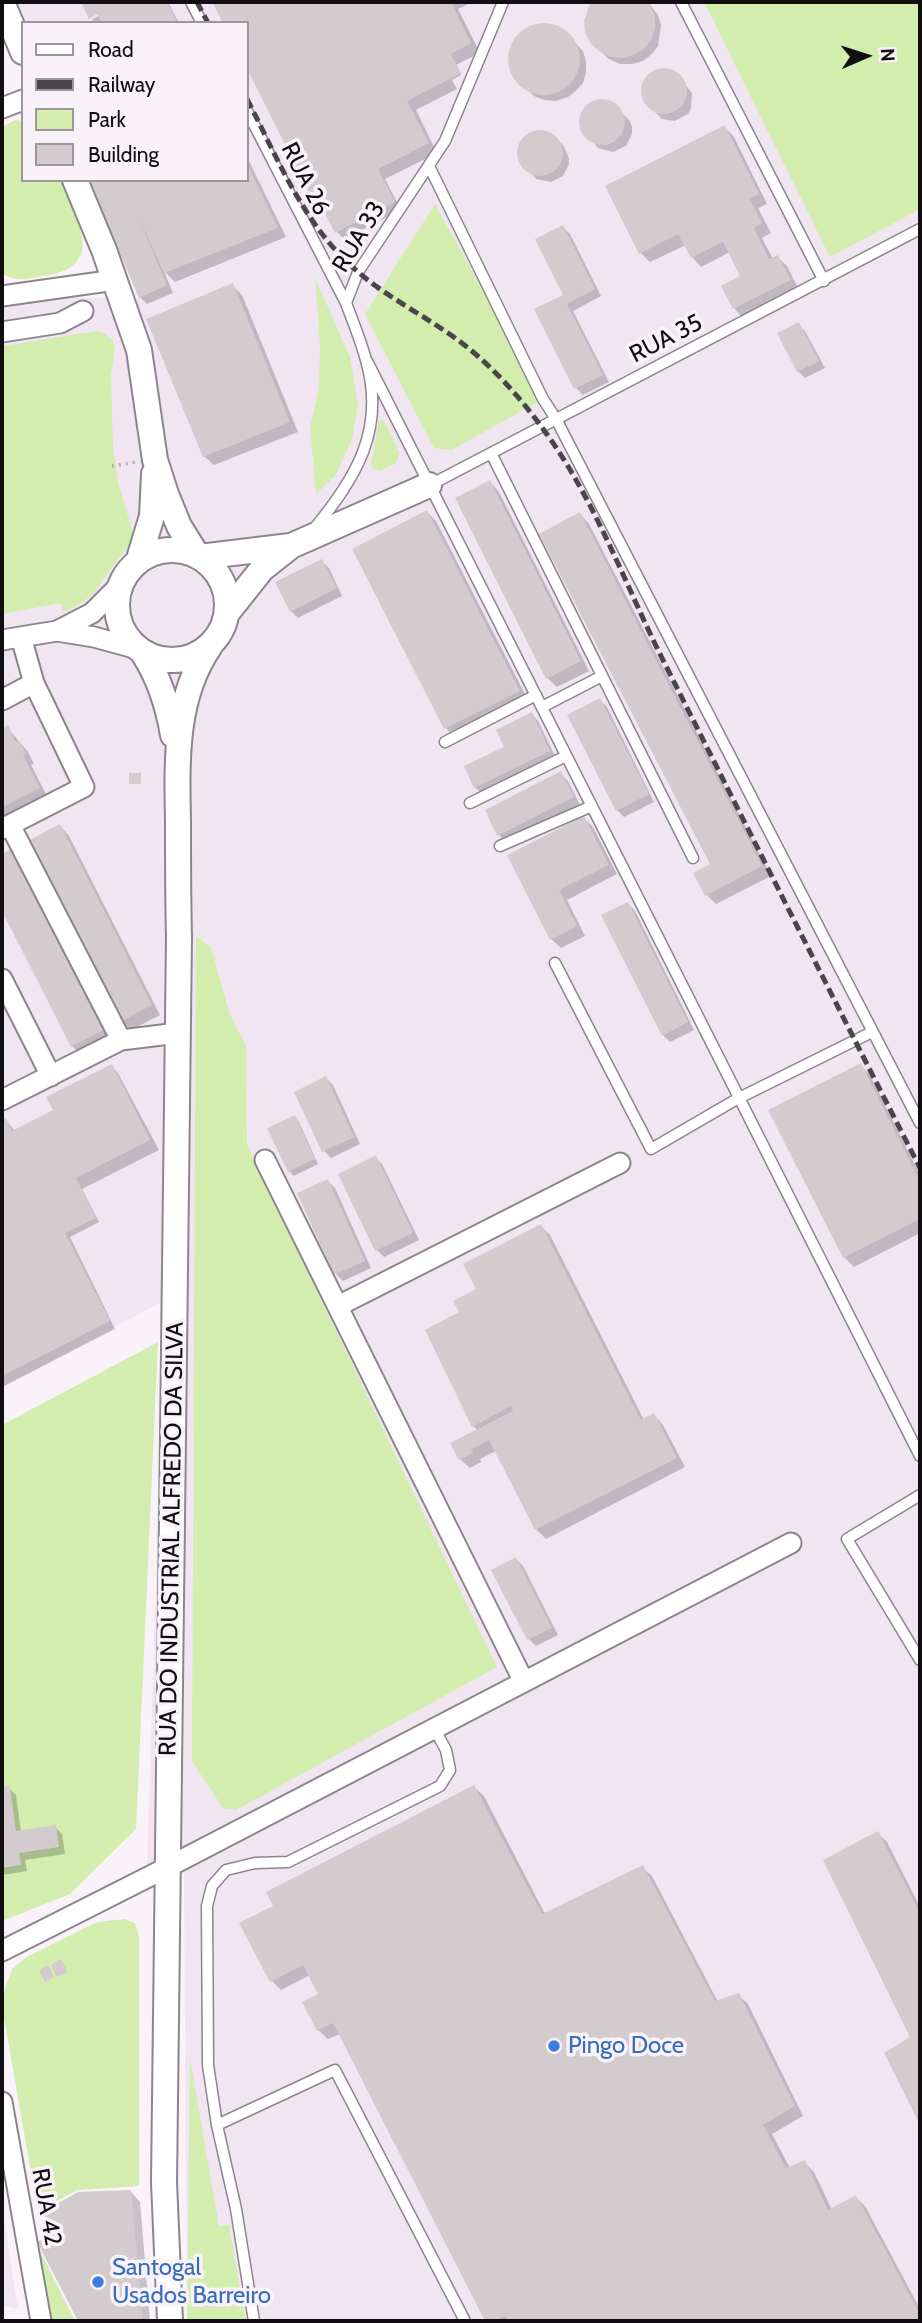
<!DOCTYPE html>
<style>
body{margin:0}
#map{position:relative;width:922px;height:2323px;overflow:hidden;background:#f9f3f9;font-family:Cabin,sans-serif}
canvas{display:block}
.frame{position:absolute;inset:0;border:4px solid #110e11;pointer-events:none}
.legend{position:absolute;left:21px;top:21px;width:228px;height:161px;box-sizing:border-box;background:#f9f3f9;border:2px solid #9c979c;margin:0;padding:9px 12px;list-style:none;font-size:21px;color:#110e11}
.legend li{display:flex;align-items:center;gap:14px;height:35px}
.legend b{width:35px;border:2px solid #9c979c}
.north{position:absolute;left:831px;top:21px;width:70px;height:70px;-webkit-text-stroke:5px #f9f3f9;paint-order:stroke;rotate:87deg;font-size:19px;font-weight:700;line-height:28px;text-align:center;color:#110e11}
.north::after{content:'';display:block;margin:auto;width:24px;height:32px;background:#110e11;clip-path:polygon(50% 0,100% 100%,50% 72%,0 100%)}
</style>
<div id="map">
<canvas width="922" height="2323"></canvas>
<div class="frame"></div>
<ul class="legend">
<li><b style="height:9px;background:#fff"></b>Road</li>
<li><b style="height:9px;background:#494549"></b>Railway</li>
<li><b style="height:19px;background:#d2edae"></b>Park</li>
<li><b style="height:19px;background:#d4cbcf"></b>Building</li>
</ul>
<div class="north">N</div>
</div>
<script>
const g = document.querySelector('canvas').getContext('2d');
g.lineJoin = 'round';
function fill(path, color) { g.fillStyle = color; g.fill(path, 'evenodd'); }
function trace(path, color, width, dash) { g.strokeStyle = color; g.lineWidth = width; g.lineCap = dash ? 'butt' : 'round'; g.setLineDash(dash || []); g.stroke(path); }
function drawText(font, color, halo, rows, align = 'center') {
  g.font = font + ' Cabin,sans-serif'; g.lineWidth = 7; g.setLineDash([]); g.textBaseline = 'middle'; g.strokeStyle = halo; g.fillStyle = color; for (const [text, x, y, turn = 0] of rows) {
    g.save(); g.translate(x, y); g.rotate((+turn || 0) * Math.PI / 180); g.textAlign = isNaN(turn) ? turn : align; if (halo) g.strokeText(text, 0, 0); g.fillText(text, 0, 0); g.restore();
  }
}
fill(new Path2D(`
 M18 2H920V2321H187L184 1874 146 1893 165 1300 2 1388V298H138L89 180H247V23H26Z
 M2 2209 18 2309 2 2305Z`), '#f1e5f2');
fill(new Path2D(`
 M704 2H920V209L830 257Z
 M15 120 23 121V180H60C76 221 109 266 44 276 28 279 15 282 2 273V127Z
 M435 204 543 399 452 450 434 448 365 314Z
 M315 278 350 357 358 405 352 439 336 475 316 494 310 427 319 388 320 344Z
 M97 331 105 334 113 341 115 350 111 375 113 447 118 482 135 540C129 547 121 554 116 562 97 587 95 600 63 612L61 603 2 614V346Z
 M381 420 384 421 400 453 395 464 379 471 372 468 371 463 379 421Z
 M196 936 211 947 230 1015 246 1046 247 1145 497 1667 236 1810 223 1808 192 1761Z
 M158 1342 136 1829 70 1894 2 1921V1425Z
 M125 1919 135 1923 139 1937V2186L77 2190 42 2209 32 2178 2 2006 6 1985 13 1968 25 1958 97 1922Z
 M190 2059 219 2226 229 2225 246 2321H187Z
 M30 2231 75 2321H45Z`), '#d2edae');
fill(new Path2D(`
 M83 2H168L179 23H96L92 19 99 16V12L90 16Z
 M214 2H473L458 9 480 53 456 65 461 75 452 80 457 89 416 110 437 153 385 179 401 210 344 239 337 232 326 211 316 201 247 66V23H224Z
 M593 2H648L658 15 661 25 658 46 652 54 643 61 632 64H620L609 59 592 43 586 20 588 9Z
 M539 25H550L568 35 583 51 586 62V73L583 83 576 91 568 97 556 101 544 100 534 96 517 80 512 69 510 57 513 46 519 35 529 28Z
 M661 70 676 73 692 93 691 108 688 114 675 121 662 119 644 101 642 88 649 76Z
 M599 101 612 103 630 121 632 127V134L626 146 613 152 598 148 582 129V114L593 103Z
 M725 127 734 137 767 204 758 208 771 233 762 238 773 259 777 257 787 266 799 290 743 318 734 308 743 277 730 252 701 267 692 257 686 245 650 262 641 253 608 186Z
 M537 132H543L555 138 563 145 569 158V164L563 176 551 182 536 179 519 159 520 144 524 138Z
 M247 157 286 237 175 282 164 271 173 293 147 304 140 297 91 180H247Z
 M563 227 570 234 601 296 573 311 609 382 583 395 576 388 537 310 565 296Z
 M232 285 242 295 298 432 214 465 204 456Z
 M798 324 805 331 825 368 805 378 798 371Z
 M490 482 499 492 589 671 557 687 547 678Z
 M427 512 436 521 528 700 455 738 446 728 354 549Z
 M580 514 589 524 771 876 716 904 707 895 712 865Z
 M322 561 329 568 342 596 298 618 291 611Z
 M600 700 607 707 654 802 624 817 617 810Z
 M531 714 538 721 556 758 482 794 475 787Z
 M7 727 28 752 34 764 31 765 48 798 2 821V730Z
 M561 774 568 781 580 805 506 842 499 835Z
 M584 818 593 827 617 874 567 900 585 936 561 948 551 939 509 856Z
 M60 826 69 836 160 1015 131 1030 121 1021Z
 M11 852 20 861 111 1040 82 1055 72 1046 2 907V856Z
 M628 904 635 911 694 1030 670 1042 663 1035Z
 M860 1065 870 1075 920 1175V1233L854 1267 844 1257Z
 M111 1066 118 1073 159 1150 82 1189 99 1222 70 1237 115 1329 2 1387V1123L6 1120 15 1131 55 1110Z
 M326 1078 333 1085 360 1144 331 1158 324 1151Z
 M294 1117 299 1122 318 1164 294 1176 289 1171 269 1129Z
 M375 1157 382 1164 419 1240 384 1257 377 1250 340 1175Z
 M328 1181 335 1188 371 1268 343 1281 336 1274Z
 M541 1226 550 1235 644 1420 654 1415 663 1425 685 1467 546 1539 536 1529 496 1451 480 1459 481 1462 470 1468 460 1459 478 1430 473 1426 461 1313 478 1290Z
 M516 1559 523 1566 558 1635 536 1646 529 1639 494 1571Z
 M474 1787 484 1796 545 1914 642 1867 652 1876 718 2002 738 1995 748 2004 803 2116 772 2134 790 2168 804 2162 814 2172 832 2210 855 2197 865 2206 920 2309V2321H487L340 2034 328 2039 318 2030 320 1995 310 1975 281 1990 272 1981 276 1907Z
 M9 1788 16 1795 21 1832 55 1827 62 1834 65 1854 25 1860 27 1871 2 1875V1789Z
 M877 1833 887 1842 920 1907V2121L886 2054 912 2038Z
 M131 2192 140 2202 150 2321H80L40 2243Z`), '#0003');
fill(new Path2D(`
 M81 2H167L178 23H102L97 14 89 19Z
 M212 2H451L471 43 451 54 461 73 407 101 429 143 378 169 395 202 335 233 318 200 314 202 247 69V23H223Z
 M591 2H649L655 16V28L652 38 645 48 636 54 624 58 611 57 600 52 591 44 585 33 584 20Z
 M508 59a36 36 0 1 1 72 0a36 36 0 1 1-72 0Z
 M641 91a23 23 0 1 1 46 0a23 23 0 1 1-46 0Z
 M579 122a23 23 0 1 1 46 0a23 23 0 1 1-46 0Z
 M725 125 759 194 750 199 762 223 754 228 769 259 778 255 791 280 733 309 721 286 740 276 723 242 691 258 678 234 639 254 605 186Z
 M517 153a23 23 0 1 1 46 0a23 23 0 1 1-46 0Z
 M247 164 278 228 164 273 138 216 167 285 139 298 89 180H247Z
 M563 225 595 289 567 304 603 375 574 389 534 309 563 295 535 239Z
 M233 283 290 422 203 457 146 319Z
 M799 322 819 361 797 372 777 333Z
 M490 480 581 661 546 679 455 498Z
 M427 510 520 691 444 729 352 549Z
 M580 512 762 866 705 896 693 873 710 864 539 534Z
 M322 559 337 588 290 612 275 582Z
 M600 698 649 794 616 811 567 715Z
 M532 712 550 751 474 788 464 766 504 747 496 730Z
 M8 725 16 742 19 741 26 754 23 755 40 788 2 807V728Z
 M561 771 574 797 497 836 485 810Z
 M129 773H141V784H129Z
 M584 816 609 865 559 890 577 926 550 940 507 855Z
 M60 824 152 1005 120 1022 28 841Z
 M11 849 103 1030 71 1047 2 911V854Z
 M628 902 688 1022 662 1036 601 915Z
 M861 1063 920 1181V1219L843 1258 768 1110Z
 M112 1064 150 1140 76 1178 96 1218 65 1233 110 1321 2 1376V1121L6 1118 12 1131 53 1110 46 1097Z
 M326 1076 354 1137 322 1152 294 1092Z
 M295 1115 315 1159 288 1172 267 1128Z
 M376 1155 413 1233 375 1251 338 1174Z
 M328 1179 365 1261 334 1275 297 1193Z
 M541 1224 641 1420 654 1413 677 1458 535 1530 489 1440 472 1449 473 1453 459 1460 450 1443 513 1411 511 1406 472 1427 425 1330 459 1312 453 1301 476 1289 463 1264Z
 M516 1557 552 1628 527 1640 491 1570Z
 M474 1785 542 1914 643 1865 715 2001 739 1993 795 2106 763 2125 786 2168 805 2160 828 2210 856 2195 920 2314V2321H508L505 2316 494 2321H485L333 2023 317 2031 302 2002 318 1994 303 1965 270 1982 239 1923 273 1906 266 1892Z
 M10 1786 16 1831 56 1825 59 1847 19 1853 21 1865 2 1868V1788Z
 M878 1831 920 1913V2125L884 2053 910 2037 823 1860Z
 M61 1959 68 1972 57 1977 51 1965Z
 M48 1965 54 1977 45 1982 39 1970Z
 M131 2190 143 2321H78L37 2242 53 2235 42 2212 78 2192Z`), '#d4cbcf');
const service = new Path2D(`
 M191 2 202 23
 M681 2 824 281
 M247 111 346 303
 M429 166 543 399 556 419 920 1123
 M367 361C551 726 733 1092 920 1456
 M491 453 693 858
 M430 485 920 229
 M314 529C356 477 386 430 366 360 361 341 353 322 346 303L358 272 445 141 503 2
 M542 707 602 676
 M445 742 536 695
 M470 803 566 756
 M500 846 592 806
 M555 963 651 1149 737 1099 872 1032
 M920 1495 847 1539 920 1660
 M217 2125 208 2065 207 1906 212 1886 226 1870 255 1863 288 1862 440 1786 450 1770 446 1750 434 1728
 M254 2321 236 2209 217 2125 335 2070 465 2321`);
const minor = new Path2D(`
 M2 108 23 100
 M2 296 115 280
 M2 332 60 323 83 311
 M57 631 94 637 138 649
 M2 640 57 631 92 613 122 583
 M2 700 34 683 21 637
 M10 825 121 1040
 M2 829 84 787 34 683
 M2 979 51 1076
 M2 1100 121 1040 178 1033
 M265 1160 524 1682
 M338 1306 620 1163
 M2 1951 168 1867 791 1543
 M2 2102 41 2321`);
const tertiary = new Path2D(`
 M2 2 23 52
 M75 180 104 250 139 350 155 460 166 494 179 526 197 555
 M117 605a55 55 0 1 1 110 0a55 55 0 1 1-110 0Z
 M200 557 290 546
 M138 562 152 516 154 474
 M227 613 262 569 291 546 429 485
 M143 653C160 679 168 705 173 735
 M170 2321 164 2182 179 936C178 899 178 861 178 823 177 763 174 698 210 646`);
trace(service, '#8c868c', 13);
trace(minor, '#8c868c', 23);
trace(tertiary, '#8c868c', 28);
trace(new Path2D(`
 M112 466 136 462`), '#b2adb2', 3.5, [2, 5]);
trace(service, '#fff', 10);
trace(minor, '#fff', 19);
trace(tertiary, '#fff', 24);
trace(new Path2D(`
 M197 2 208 23
 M247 99C278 159 304 226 357 271 383 294 414 310 442 329 484 356 518 394 546 433 598 505 627 590 667 668 751 835 835 1002 920 1168`), '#494549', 5, [10, 5]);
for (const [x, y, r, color] of [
 [554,2046,7,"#3f7fe0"],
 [98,2282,7,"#3f7fe0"]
]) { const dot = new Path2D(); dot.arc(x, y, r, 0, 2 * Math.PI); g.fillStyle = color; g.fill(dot); trace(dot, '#f9f3f9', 2.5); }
drawText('24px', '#110e11', '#f9f3f9', [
 ["RUA 26",305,179,63],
 ["RUA 33",359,237,-59],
 ["RUA 35",666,339,-27],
 ["RUA DO INDUSTRIAL ALFREDO DA SILVA",172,1539,-89],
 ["RUA 42",46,2207,80]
]);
drawText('24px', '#366cbe', '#f9f3f9', [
 ["Pingo Doce",568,2046],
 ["Santogal",112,2268],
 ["Usados Barreiro",112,2296]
], 'left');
</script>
